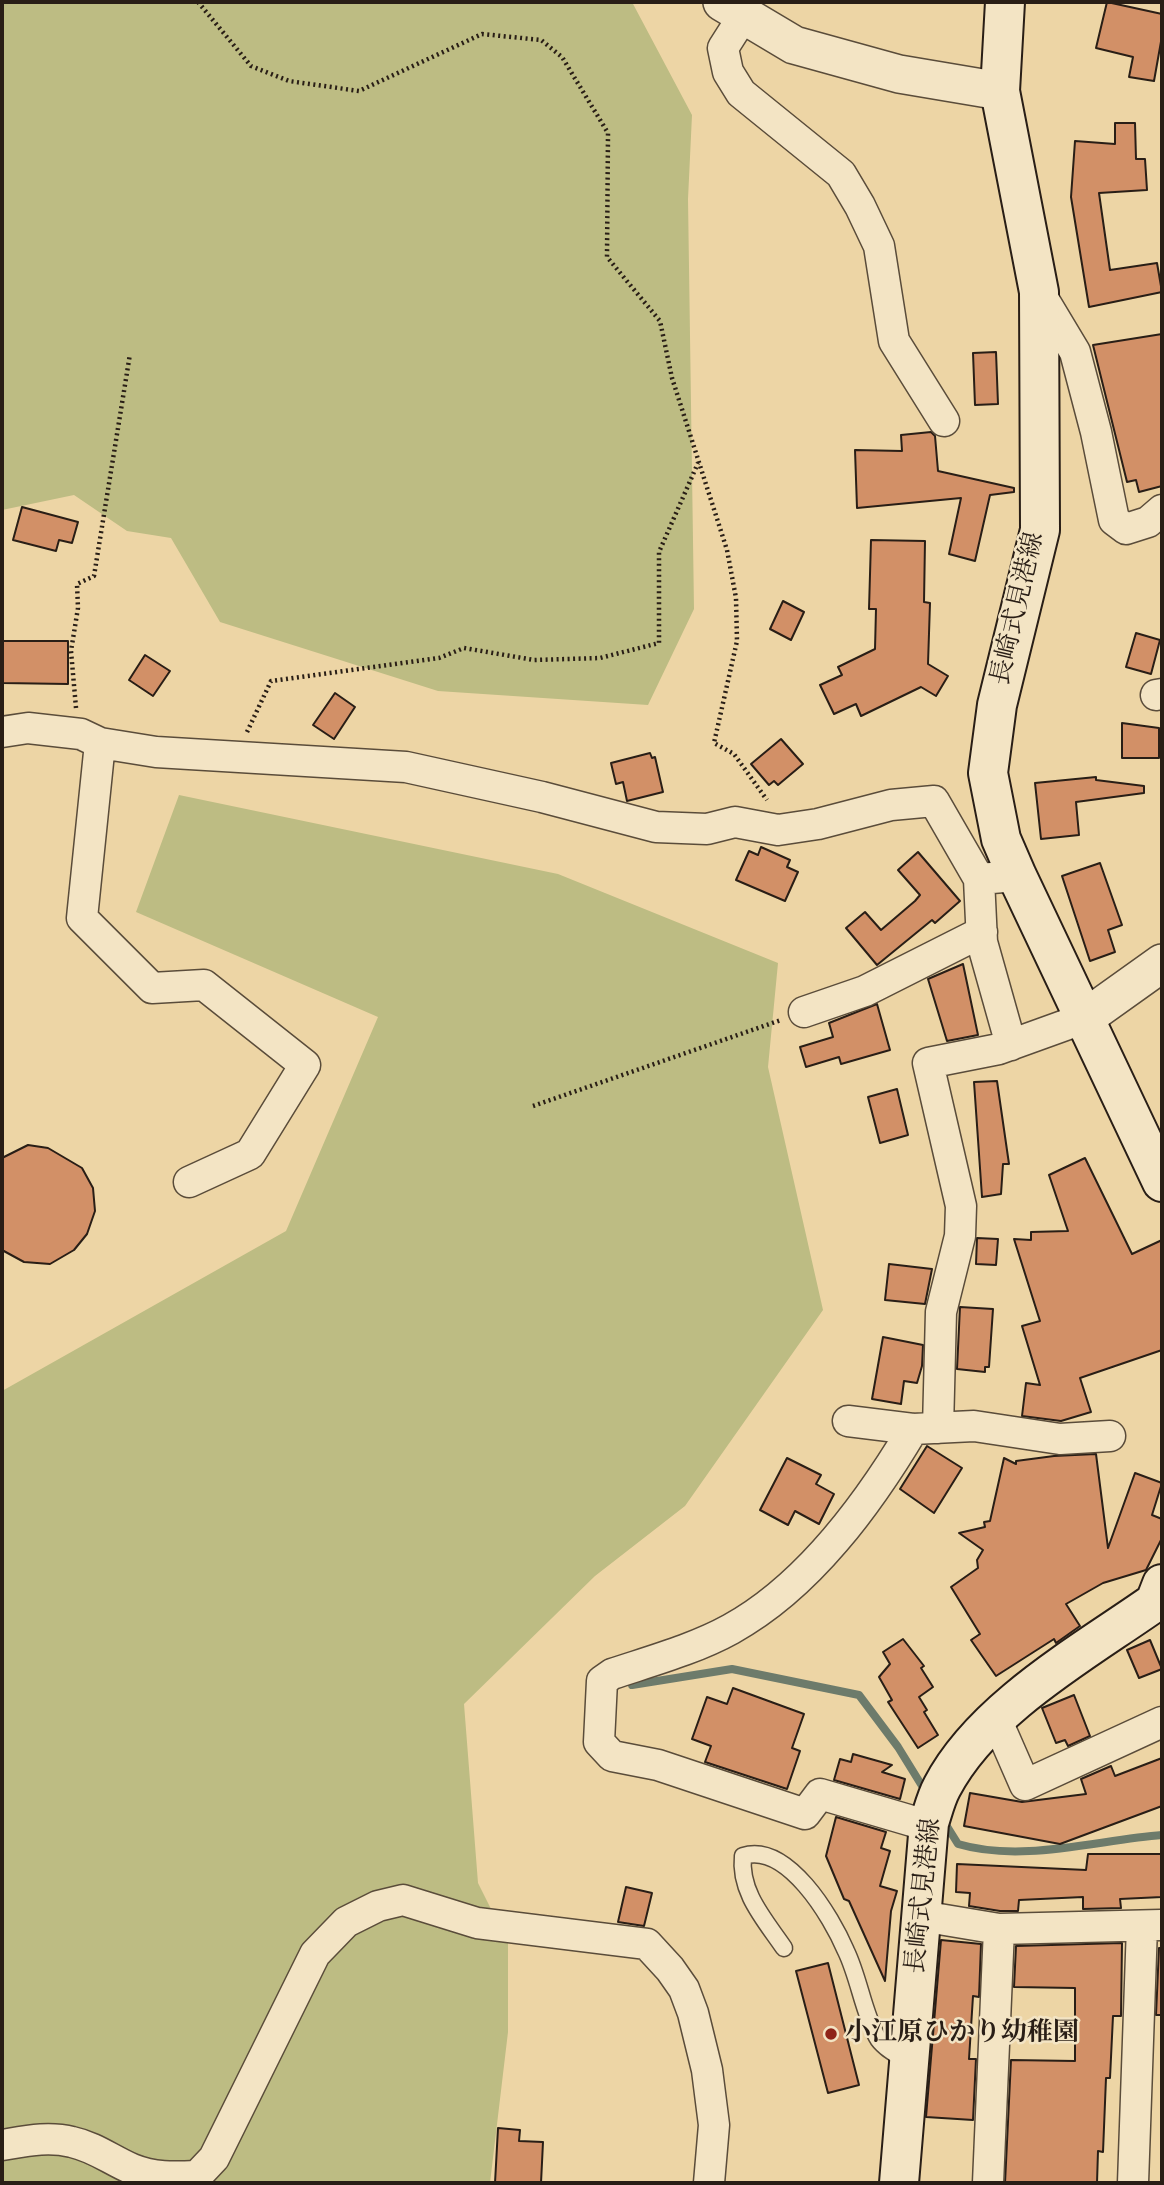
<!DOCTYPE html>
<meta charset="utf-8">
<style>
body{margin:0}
#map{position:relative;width:1164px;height:2185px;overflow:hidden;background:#edd5a5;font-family:"IM FELL Double Pica",serif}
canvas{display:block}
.frame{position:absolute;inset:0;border:4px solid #291e16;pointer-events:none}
</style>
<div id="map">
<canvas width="1164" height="2185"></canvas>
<div class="frame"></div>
</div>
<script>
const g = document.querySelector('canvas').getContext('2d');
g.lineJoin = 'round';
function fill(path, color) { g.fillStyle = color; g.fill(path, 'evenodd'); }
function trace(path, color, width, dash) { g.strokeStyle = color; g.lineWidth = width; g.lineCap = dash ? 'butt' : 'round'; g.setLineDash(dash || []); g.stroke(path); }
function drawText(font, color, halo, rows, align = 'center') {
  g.font = font + ' "IM FELL Double Pica","Noto Serif JP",serif'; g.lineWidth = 5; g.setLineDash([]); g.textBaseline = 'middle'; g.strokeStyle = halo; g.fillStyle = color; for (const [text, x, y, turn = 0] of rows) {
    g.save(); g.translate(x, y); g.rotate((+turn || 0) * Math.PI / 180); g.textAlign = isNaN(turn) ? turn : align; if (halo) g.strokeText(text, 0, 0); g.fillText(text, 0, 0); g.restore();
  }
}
fill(new Path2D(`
 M2 2H632L692 115 688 199 694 609 648 705 438 691 220 622 171 538 127 531 74 495 2 510Z
 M179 795 558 874 778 963 768 1067 823 1310 685 1506 595 1576 464 1704 478 1883 508 1943V2032L490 2183H2V1391L286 1231 378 1017 136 912Z`), '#bdbc83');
trace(new Path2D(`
 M632 1685 732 1669 859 1695 898 1747 927 1794
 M943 1820 958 1844C1022 1863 1097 1840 1162 1835`), '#6d7b6b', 8);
const building = new Path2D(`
 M1107 2 1162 14V36L1154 81 1129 77 1133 57 1096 48Z
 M1115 123H1135L1136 159H1145L1147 190 1099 193 1110 270 1157 263 1162 292 1089 307 1071 197 1075 141 1115 144Z
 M1162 334V486L1139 492 1136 480 1127 482 1093 345Z
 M996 352 998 404 975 405 973 353Z
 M931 432 935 436 938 471 1014 488V492L990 495 975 561 949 554 961 498 857 508 855 450 902 451 901 435Z
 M22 507 78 522 72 543 59 540 56 551 13 540Z
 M871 540 925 541 924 602 930 603 928 664 948 676 936 696 921 687 861 716 856 704 834 714 820 685 842 675 838 667 875 649 876 609H869Z
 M783 601 804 612 791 640 770 629Z
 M1136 633 1160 640 1151 674 1126 667Z
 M2 641H68V684L2 683Z
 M145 655 170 671 153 696 129 680Z
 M335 693 355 707 334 739 313 725Z
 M1122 723 1159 728V758H1122Z
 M781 739 803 764 778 785 774 781 769 785 751 764Z
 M650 753 652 758 655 757 663 792 627 801 623 782 616 784 611 763Z
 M1096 777V780L1144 786V793L1076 802 1079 835 1041 839 1035 783Z
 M761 847 790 860 787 867 798 872 785 901 736 880 749 851 758 855Z
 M918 852 960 901 935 923 932 920 877 965 846 928 865 912 881 930 915 901 920 895 898 870Z
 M1100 863 1122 925 1108 930 1115 952 1090 961 1062 876Z
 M963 964 978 1035 947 1041 928 979Z
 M877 1004 890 1050 841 1064 839 1057 806 1067 800 1047 833 1037 829 1023Z
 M997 1081 1009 1164H1003L1001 1194 982 1197 974 1082Z
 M897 1089 908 1135 880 1143 868 1097Z
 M28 1145 48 1148 82 1168 93 1188 95 1211 87 1234 74 1250 50 1264 24 1262 2 1250V1158Z
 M1085 1158 1132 1254 1162 1240V1350L1080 1378 1091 1412 1061 1421 1022 1416 1026 1383 1040 1385 1022 1326 1040 1321 1014 1239 1031 1240V1232L1068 1231 1049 1175Z
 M977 1238 998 1239 996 1265 976 1264Z
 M889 1264 932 1269 925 1304 885 1300Z
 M960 1307 993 1309 989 1367H985V1372L957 1369Z
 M883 1337 923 1345 922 1366 917 1383 904 1381 901 1404 872 1399Z
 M927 1446 962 1468 934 1513 900 1489Z
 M1096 1454 1108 1548 1135 1473 1162 1483 1152 1515 1162 1519V1538L1146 1570 1103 1583 1066 1604 1080 1626 1056 1643 1054 1639 996 1676 971 1640 980 1634 951 1587 978 1568 977 1560 983 1550 959 1533 985 1527 984 1522 990 1521 1004 1458 1016 1464V1461L1054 1456Z
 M787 1458 821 1475 816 1484 834 1494 819 1524 795 1511 788 1525 760 1510Z
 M903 1639 924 1666 921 1668 933 1687 919 1697 927 1710 924 1712 938 1735 918 1748 888 1702 892 1700 879 1677 890 1664 883 1652Z
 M1150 1640 1162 1669 1139 1678 1127 1650Z
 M733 1688 804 1714 792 1748 800 1751 787 1789 705 1762 711 1746 692 1739 707 1697 727 1704Z
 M1074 1695 1090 1736 1068 1746 1065 1740 1056 1743 1042 1708Z
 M853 1754 892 1765 882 1772 905 1779 900 1799 834 1780 840 1759 851 1762Z
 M1162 1758V1806L1060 1844 964 1826 970 1793 1022 1802 1086 1794 1081 1779 1111 1766 1115 1776Z
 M836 1817 886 1832 881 1848 890 1851 880 1886 897 1891 891 1911 885 1981 849 1901 844 1899 826 1856Z
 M1088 1854H1162V1897L1120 1899 1121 1908 1083 1909V1897L1019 1900 1018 1911H1000L969 1906 970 1893 956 1892 957 1864 1086 1870Z
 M626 1887 652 1893 644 1926 618 1922Z
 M941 1940 981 1944 979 1997 973 1996 969 2059H976L973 2120 926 2117Z
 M1122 1943 1121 2016H1113L1110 2078H1106L1103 2152 1098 2151 1097 2183H1005L1011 2060 1075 2061V1988L1014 1987 1016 1946Z
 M1159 1948H1162V2015H1156Z
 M828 1963 859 2085 828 2093 796 1971Z
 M498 2128 520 2130 519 2141 543 2142 541 2183H495Z`);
fill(building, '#d29067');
trace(building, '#291e16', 2);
const service = new Path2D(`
 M784 1948C765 1920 739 1892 743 1856 787 1842 831 1916 846 1951 859 1978 863 2011 877 2037 882 2047 898 2055 906 2061`);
const minor = new Path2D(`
 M744 15 723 48 728 72 741 93 841 174 860 206 879 246 894 341 944 421
 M1039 292 1075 352 1096 432 1114 520 1126 529 1148 522 1162 510
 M1156 695 1162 694
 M2 732 28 728 81 734 100 743 156 752 406 767 542 797 656 827 707 829 735 822 778 830 818 824 891 805 934 801 979 879 1017 876
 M100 743 82 918 152 988 204 985 305 1065 250 1154 189 1182
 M979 879 982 942 1011 1045
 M804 1012 865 991 982 932
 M848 1421 913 1429 974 1426 1060 1439 1110 1436
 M938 1428 941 1312 960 1236 961 1206 928 1063 999 1049 1085 1018
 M913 1429C869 1503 809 1586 731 1629 695 1649 651 1661 612 1674L602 1681 599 1742 612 1756 658 1765 805 1814 820 1794 929 1826
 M997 1721 1025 1785 1162 1722
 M921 1916 999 1929 1161 1925
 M2 2145C26 2141 48 2136 72 2142 95 2147 111 2160 132 2169 154 2178 174 2177 197 2176L214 2158 315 1954 346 1922 378 1906 403 1900 477 1923 647 1944 670 1969 684 1989 693 2013 707 2070 714 2125 709 2183
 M988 2183 999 1929
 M1133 2183 1142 1926`);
const tertiary = new Path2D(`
 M722 2 794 45 899 74 1000 91
 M1085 1018 1162 963`);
const secondary = new Path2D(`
 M1005 2 1000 91 1039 292 1040 530 997 705 988 773 1001 839 1017 876 1162 1182
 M899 2183 929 1823C933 1811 936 1798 942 1787 983 1708 1084 1652 1155 1602L1162 1584`);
trace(service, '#5a4c3a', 19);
trace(minor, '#5a4c3a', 33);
trace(tertiary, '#5a4c3a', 40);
trace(secondary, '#291e16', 42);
trace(new Path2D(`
 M198 2 251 66 289 81 359 91 482 34 541 40 562 57 608 133 607 257 660 321 672 378 727 550 736 598 737 641 714 743 734 754 767 800
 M76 708 71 651 78 608 77 584 94 576 130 354
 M247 732 271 681 439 658 464 648 534 660 600 658 659 643V552L698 463
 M533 1106 781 1020`), '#291e16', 4.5, [2, 3.5]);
trace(service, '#f3e4c4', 16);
trace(minor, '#f3e4c4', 30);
trace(tertiary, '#f3e4c4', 37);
trace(secondary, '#f3e4c4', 38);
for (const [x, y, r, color] of [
 [831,2034,7,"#8f2418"]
]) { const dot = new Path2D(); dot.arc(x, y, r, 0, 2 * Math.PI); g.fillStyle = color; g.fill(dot); trace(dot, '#f3e4c4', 2.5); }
drawText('26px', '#291e16', '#f3e4c4', [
 ["長崎式見港線",1019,609,-77],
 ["長崎式見港線",925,1896,-84]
]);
drawText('bold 26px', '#291e16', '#f3e4c4', [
 ["小江原ひかり幼稚園",845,2034]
], 'left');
</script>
